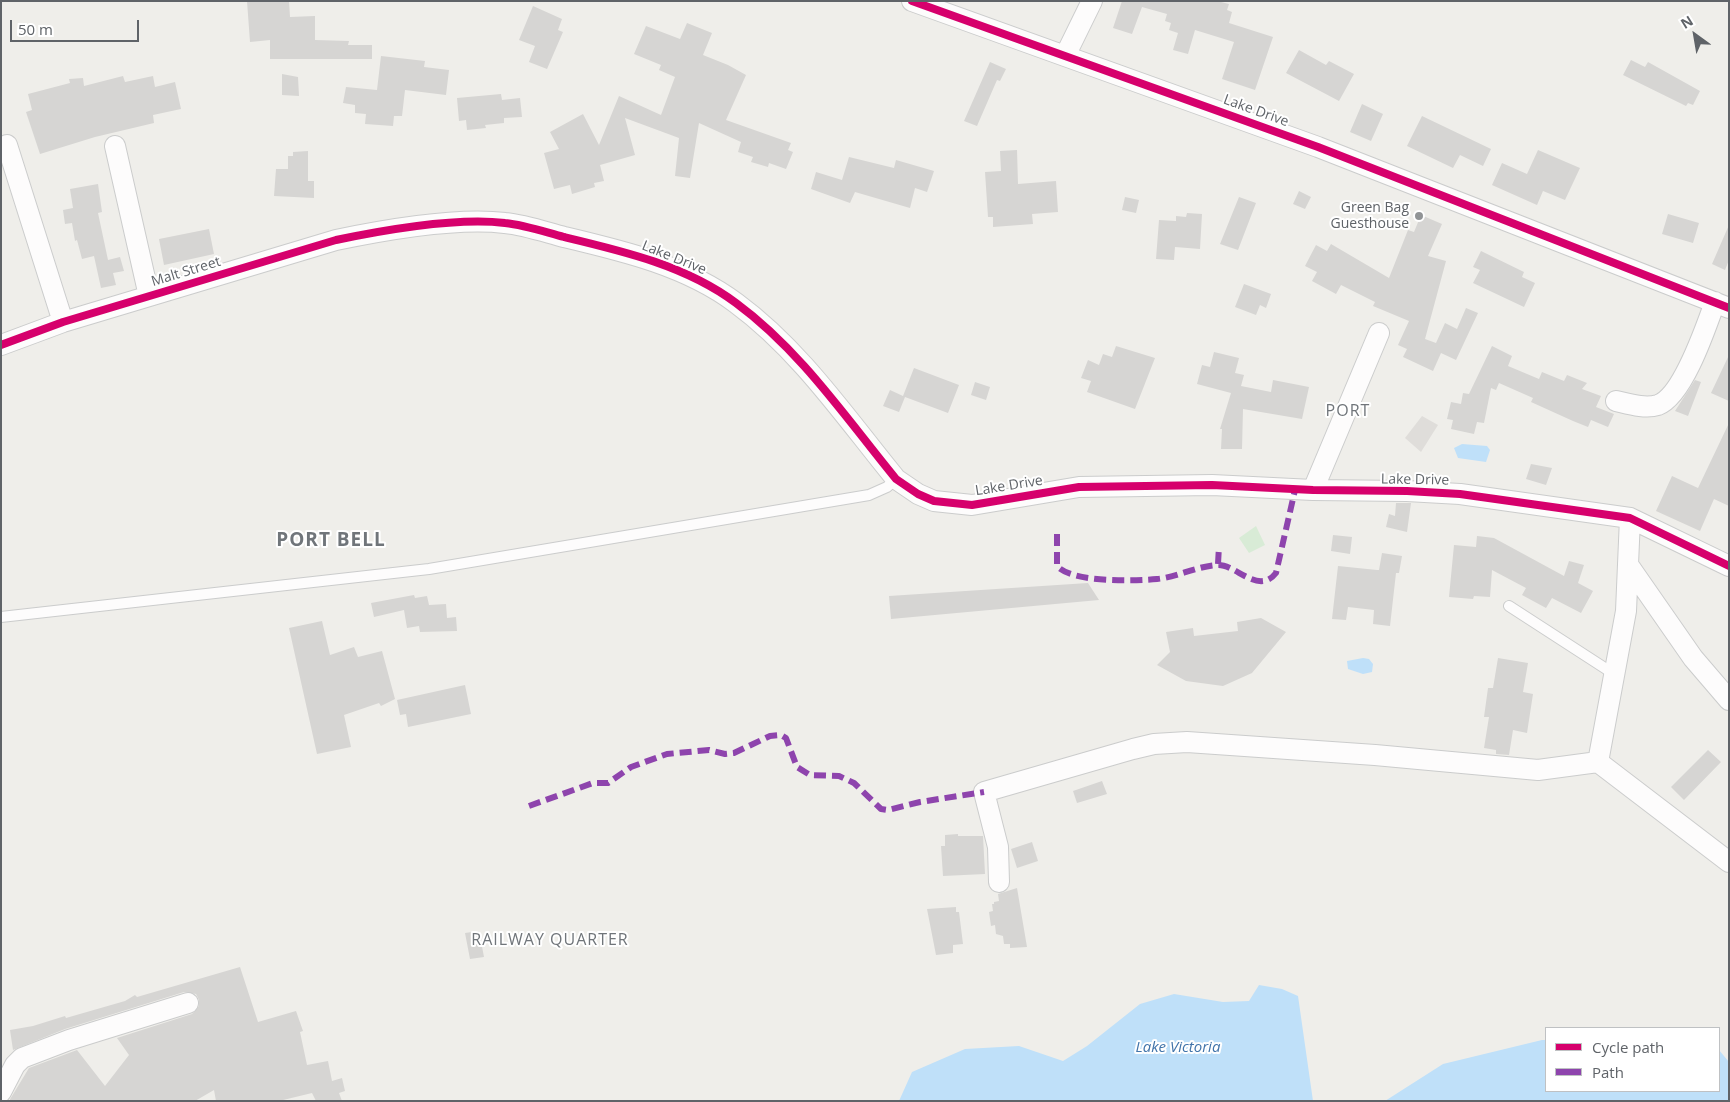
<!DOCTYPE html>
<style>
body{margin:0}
#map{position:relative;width:1730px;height:1102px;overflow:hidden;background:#efeeea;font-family:"Open Sans",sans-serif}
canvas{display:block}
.frame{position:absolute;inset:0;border:2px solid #5f6368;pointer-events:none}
.legend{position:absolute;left:1545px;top:1027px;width:175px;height:65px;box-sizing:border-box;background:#fff;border:1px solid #bfc1c3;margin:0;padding:6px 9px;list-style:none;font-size:15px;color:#5f6368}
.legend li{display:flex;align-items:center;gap:10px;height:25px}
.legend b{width:25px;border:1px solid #bfc1c3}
.north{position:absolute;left:1670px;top:10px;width:50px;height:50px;-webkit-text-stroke:4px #fff;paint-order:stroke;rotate:328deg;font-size:14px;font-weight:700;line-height:20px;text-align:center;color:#5f6368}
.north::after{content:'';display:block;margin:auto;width:18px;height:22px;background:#5f6368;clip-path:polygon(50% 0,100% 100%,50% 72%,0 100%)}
.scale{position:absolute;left:10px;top:20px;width:129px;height:22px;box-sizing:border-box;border:2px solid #5f6368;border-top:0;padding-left:6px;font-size:15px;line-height:18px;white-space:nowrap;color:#5f6368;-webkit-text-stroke:4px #fff;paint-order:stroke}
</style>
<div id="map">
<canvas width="1730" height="1102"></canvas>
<div class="frame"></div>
<ul class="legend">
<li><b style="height:6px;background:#d6006c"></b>Cycle path</li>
<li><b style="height:6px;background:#8e44ad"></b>Path</li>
</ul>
<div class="north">N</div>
<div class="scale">50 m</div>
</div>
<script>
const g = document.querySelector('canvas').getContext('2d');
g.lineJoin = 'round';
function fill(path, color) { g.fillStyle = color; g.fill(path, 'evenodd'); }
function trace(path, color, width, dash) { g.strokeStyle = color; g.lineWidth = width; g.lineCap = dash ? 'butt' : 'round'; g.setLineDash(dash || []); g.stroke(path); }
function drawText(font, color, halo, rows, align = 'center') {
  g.font = font + ' "Open Sans",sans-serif'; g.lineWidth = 4; g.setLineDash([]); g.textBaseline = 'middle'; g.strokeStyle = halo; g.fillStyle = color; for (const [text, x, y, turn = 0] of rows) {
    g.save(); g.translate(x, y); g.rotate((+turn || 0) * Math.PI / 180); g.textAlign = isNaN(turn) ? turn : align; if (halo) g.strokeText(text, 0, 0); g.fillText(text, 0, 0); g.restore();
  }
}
fill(new Path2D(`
 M1422 416 1438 425 1421 452 1405 438Z`), '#dfddda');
fill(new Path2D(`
 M1256 526 1265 545 1249 553 1239 538Z`), '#d8ebd6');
fill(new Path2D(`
 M1462 444 1487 446 1490 450 1486 462 1458 458 1454 448Z
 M1363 658 1369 659 1373 664 1372 672 1363 674 1348 669 1347 661Z
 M1259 985 1282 989 1298 996 1313 1101H899L912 1072 965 1049 1019 1046 1063 1061 1087 1046 1140 1004 1174 994 1223 1002 1249 1001Z
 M1542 1040H1546V1091H1719V1050L1729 1062V1101H1385L1443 1064Z`), '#bfe0f9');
fill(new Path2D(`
 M247 1H289L290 17 315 16V40L349 41 348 45H372V59H270V40L250 42Z
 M1122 1H1217L1229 4 1227 10 1232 12 1229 23 1273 37 1255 90 1222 79 1234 42 1195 30 1188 54 1173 50 1178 33 1169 30 1171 23 1165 21 1167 14 1142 7 1132 34 1113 28Z
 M533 6 562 19 558 30 563 32 547 69 529 62 535 46 519 40Z
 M687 23 712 33 703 55 728 65 746 75 726 120 791 143 788 150 793 152 786 169 769 163 768 167 751 162 753 157 738 152 741 142 699 123 690 178 675 176 679 138 625 118 635 155 600 165 604 181 594 183 595 187 572 194 570 185 554 189 544 153 559 149 550 132 583 114 599 145 619 96 661 115 675 77 659 70 661 65 634 54 646 26 680 39Z
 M1299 50 1326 65 1329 61 1354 74 1339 101 1286 73Z
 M381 56 425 61 424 67 449 70 446 95 405 90 402 116H394L393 126 365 124 366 114 355 113V105L343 103 346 87 377 90Z
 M1631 60 1645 67 1648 62 1700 91 1693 105 1688 103 1686 106 1623 75Z
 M990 62 1006 69 1000 81 997 80 977 126 964 121Z
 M282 74 298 77 299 96 282 95Z
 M123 76 125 82 153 76 155 87 175 82 181 109 153 115 154 123 95 137 40 154 26 112 32 110 28 94 70 83 69 79 83 78 84 86Z
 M501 94 502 100 520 98 522 117 504 118V123L485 125 486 128 467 130 466 120 459 121 457 98Z
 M1362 104 1383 114 1371 141 1350 132Z
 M1422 116 1491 149 1483 166 1460 155 1453 168 1407 146Z
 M1017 150 1018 184 1056 181 1058 212 1032 214 1033 224 993 227V217H988L985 172 1001 171 1000 151Z
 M1538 150 1580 168 1565 200 1543 191 1537 205 1492 185 1502 163 1527 174Z
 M308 151V181H314V198L274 196 276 169H288V156H293V152Z
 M849 157 894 168 896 160 934 171 927 192 915 188 910 208 855 192 850 203 811 189 816 172 842 180Z
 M98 184 102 212 98 213 108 260 120 257 124 271 113 273 116 285 101 288 94 256 82 259 77 240 75 241 72 223 65 224 63 210 73 208 70 189Z
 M1299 191 1311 197 1305 209 1293 204Z
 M1125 197 1139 200 1136 213 1122 210Z
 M1239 197 1256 203 1238 250 1220 244Z
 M1187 213 1202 214 1200 249 1175 247 1174 260 1156 259 1159 220 1176 221V216L1186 217Z
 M1668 214 1699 223 1693 243 1662 234Z
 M1421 215 1442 224 1428 256 1446 261 1425 339 1436 343 1445 323 1457 329 1466 308 1478 313 1456 360 1441 353 1433 371 1403 357 1407 349 1398 345 1409 321 1373 306 1375 302 1341 285 1336 294 1312 281 1317 272 1305 266 1316 245 1327 251 1331 244 1389 278 1408 230 1414 232Z
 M1729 225V260L1725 270 1712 264Z
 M209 229 214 254 164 265 159 239Z
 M1481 251 1524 272 1522 277 1535 283 1524 307 1473 283 1480 270 1473 267Z
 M1244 284 1271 294 1266 308 1260 305 1256 315 1235 307Z
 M1116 346 1155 358 1135 409 1087 392 1091 381 1081 378 1088 360 1099 365 1103 354 1112 357Z
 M1492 346 1512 356 1508 366 1539 379 1542 372 1564 381 1567 375 1587 383 1582 389 1601 396 1596 407 1614 414 1608 427 1591 420 1588 427 1573 421 1531 402 1533 398 1499 383 1496 390 1491 388 1484 423 1477 422 1474 434 1451 429 1453 420 1447 419 1451 402 1461 404 1463 393 1469 394Z
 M1214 352 1239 358 1235 373 1244 375 1241 386 1271 392 1273 380 1309 387 1302 419 1243 409 1242 449H1221L1222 429H1220L1231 393 1197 384 1202 365 1210 367Z
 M1729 355V401L1711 393Z
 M914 368 959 385 948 413 905 397 899 412 883 406 890 390 903 396Z
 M1695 380 1701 382 1688 416 1675 411Z
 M975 382 990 387 986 400 971 395Z
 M1729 423V506L1714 499 1700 531 1656 511 1672 476 1698 488Z
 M1531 464 1552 468 1546 485 1526 479Z
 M1396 503H1411L1407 532 1386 527 1389 514 1395 516Z
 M1333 535 1352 537 1350 554 1331 551Z
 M1477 536 1494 538 1564 576 1569 561 1584 565 1578 583 1593 591 1581 613 1552 598 1546 608 1522 595 1526 588 1492 570 1490 597 1474 596 1473 599 1449 597 1454 545 1476 547Z
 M1382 553 1402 556 1399 573H1396L1390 626 1373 624 1374 610 1348 607 1346 620 1332 619 1338 566 1377 570H1379Z
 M1088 583 1099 600 891 619 889 596Z
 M414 595 415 598 427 596 429 605 446 604 447 618 456 617 457 631 420 632 419 626 407 628 404 610 374 617 371 603Z
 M1261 618 1286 632 1252 673 1223 686 1186 681 1157 665 1170 652 1166 632 1193 628 1194 636 1238 631 1237 622Z
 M322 621 330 655 354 647 358 657 382 651 395 699 381 706 379 703 344 715 351 747 317 754 289 628Z
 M1498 658 1528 663 1523 692 1533 694 1527 733 1513 730 1509 755 1496 754V750L1484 748 1489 717H1484L1488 688H1493Z
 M465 685 471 714 408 727 406 714 400 715 397 700Z
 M1708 750 1721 762 1684 800 1671 787Z
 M1102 781 1107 794 1077 803 1073 791Z
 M958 834V836H983L985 874 943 876 941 846H945V835Z
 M1032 842 1038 861 1017 868 1011 849Z
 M1017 888 1027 947 1010 948V944H1004L1003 936 996 934 995 925 991 926 989 912 993 911 992 904H994V902L999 901 998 894Z
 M956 907V912H959L963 944 953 945V953L936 955 927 909Z
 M479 931 484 957 470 959 465 933Z
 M240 967 258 1022 296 1011 303 1031 300 1032 307 1065 328 1061 332 1081 342 1078 345 1091 339 1093 342 1101H316L312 1093 279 1101H216L214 1090 195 1101H9L29 1068 77 1050 105 1086 129 1055 117 1038 192 1014 199 1006V1000L196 994 184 992 65 1029 13 1050 10 1030 33 1026 65 1016 66 1018 125 1001 135 995 137 997Z`), '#d6d5d3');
const lane = new Path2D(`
 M1509 606 1614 674
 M1 617 429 569 869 495 887 487 896 479`);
const street = new Path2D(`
 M912 1 1318 147 1729 308
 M1065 56 1092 1
 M7 145 63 322
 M115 146 149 296
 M1 345 63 322 336 240C384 230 456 217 505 223 525 225 545 232 564 237 623 251 687 266 736 303 800 350 846 418 896 479L918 494 934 501 972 505 1079 487 1212 485 1313 490 1407 491 1460 494 1630 518 1729 566
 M1616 401C1629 404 1645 409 1658 405 1683 396 1706 327 1715 302
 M1313 490 1379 333
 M1630 518 1626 611 1598 762 1729 862
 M1629 566 1693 658 1729 700
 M999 882 998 847 984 792 1133 749 1154 744 1187 742 1375 755 1538 770 1598 762
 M1 1092 15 1065 22 1058 69 1040 188 1003`);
trace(lane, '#cbcccc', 12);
trace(street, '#cbcccc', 22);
trace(lane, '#fdfcfc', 10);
trace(street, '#fdfcfc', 20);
trace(new Path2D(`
 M1057 534V566C1072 583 1135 581 1157 579 1177 577 1198 566 1217 565 1235 563 1258 596 1276 573L1295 490
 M1218 564 1219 546
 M529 806 593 783H608L631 767 667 754 709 750 725 754 734 753 770 736 781 735 786 738 797 767 810 775 839 776 854 783 881 809 888 810 920 802 984 792`), '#8e44ad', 6, [12, 6]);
trace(new Path2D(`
 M912 1 1318 147 1729 308
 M1 345 63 322 336 240C384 230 456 217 505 223 525 225 545 232 564 237 623 251 687 266 736 303 800 350 846 418 896 479L918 494 934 501 972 505 1079 487 1212 485 1313 490 1407 491 1460 494 1630 518 1729 566`), '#d6006c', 8);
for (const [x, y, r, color] of [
 [1419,216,5,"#919496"]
]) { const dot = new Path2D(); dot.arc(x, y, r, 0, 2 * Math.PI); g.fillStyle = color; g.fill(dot); trace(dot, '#fff', 2); }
drawText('14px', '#5f6368', '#fff', [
 ["Lake Drive",1256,111,20],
 ["Lake Drive",674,258,22],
 ["Malt Street",186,272,-17],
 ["Lake Drive",1415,480,1],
 ["Lake Drive",1009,486,-9]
]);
drawText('14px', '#5f6368', '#fff', [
 ["Green Bag",1409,208],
 ["Guesthouse",1409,224]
], 'right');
drawText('italic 15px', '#4174aa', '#fff', [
 ["Lake Victoria",1178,1048]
]);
g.letterSpacing = '1px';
drawText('16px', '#70757a', '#fff', [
 ["PORT",1348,411],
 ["RAILWAY QUARTER",550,940]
]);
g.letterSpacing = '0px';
g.letterSpacing = '1px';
drawText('bold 19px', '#70757a', '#fff', [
 ["PORT BELL",331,541]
]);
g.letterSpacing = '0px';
</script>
